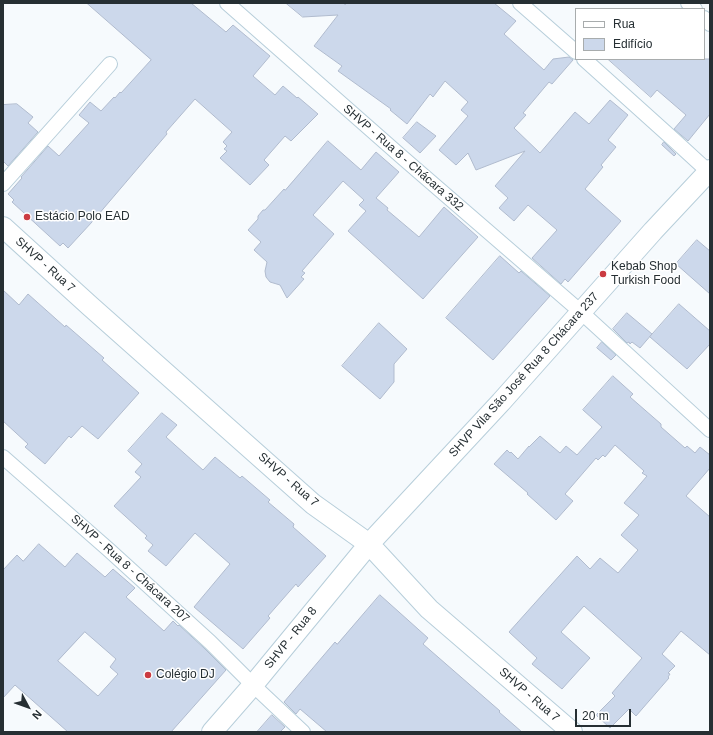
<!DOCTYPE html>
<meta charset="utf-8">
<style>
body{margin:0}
#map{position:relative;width:713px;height:735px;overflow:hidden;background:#f6fafd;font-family:Arial,sans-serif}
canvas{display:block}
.frame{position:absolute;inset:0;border:4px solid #262f33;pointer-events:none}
.legend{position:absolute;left:575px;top:8px;width:130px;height:52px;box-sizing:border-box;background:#fff;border:1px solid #a8acad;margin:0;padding:5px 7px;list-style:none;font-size:12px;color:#262f33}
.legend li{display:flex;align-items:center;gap:8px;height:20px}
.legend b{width:20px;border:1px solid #a8acad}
.north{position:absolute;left:8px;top:687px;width:40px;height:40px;-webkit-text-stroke:3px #fff;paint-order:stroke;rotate:131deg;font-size:11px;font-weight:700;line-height:16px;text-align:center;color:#262f33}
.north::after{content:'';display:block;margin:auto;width:14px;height:18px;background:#262f33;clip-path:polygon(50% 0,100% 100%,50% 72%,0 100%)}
.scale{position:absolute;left:575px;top:709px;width:56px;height:18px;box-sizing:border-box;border:2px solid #262f33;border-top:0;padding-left:5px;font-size:12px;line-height:14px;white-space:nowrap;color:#262f33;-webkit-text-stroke:3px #fff;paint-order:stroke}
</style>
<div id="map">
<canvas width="713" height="735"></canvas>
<div class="frame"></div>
<ul class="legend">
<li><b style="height:5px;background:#fff"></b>Rua</li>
<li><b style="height:11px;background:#ccd8eb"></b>Edifício</li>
</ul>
<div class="north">N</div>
<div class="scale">20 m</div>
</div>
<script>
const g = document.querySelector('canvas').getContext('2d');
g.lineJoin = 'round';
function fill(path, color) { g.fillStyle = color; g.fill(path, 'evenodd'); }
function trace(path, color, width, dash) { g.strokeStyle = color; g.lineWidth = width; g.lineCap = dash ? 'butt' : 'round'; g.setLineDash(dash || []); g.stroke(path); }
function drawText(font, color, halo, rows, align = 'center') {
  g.font = font + ' Arial,sans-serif'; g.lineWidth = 3; g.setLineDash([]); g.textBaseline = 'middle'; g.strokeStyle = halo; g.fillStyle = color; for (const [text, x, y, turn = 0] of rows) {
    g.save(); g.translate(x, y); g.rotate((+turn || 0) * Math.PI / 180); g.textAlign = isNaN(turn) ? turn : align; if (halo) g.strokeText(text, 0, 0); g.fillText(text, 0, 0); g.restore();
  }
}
const building = new Path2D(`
 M87 3H191L226 32 233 25 270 56 253 76 275 95 283 86 297 98 298 97 318 114 291 141 285 136 264 160 269 165 250 185 220 158 227 151 224 149 227 146 223 142 232 132 195 99 166 132 167 134 92 222 68 248 63 243 60 246 12 202 14 200 8 194 22 178 21 177 48 146 59 156 89 123 79 115 90 102 101 111 114 97 115 98 120 92 121 93 151 60Z
 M286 3H345V5L346 3H494L516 21 504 34 544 70 553 59 569 57 573 60 552 84 549 82 523 113 526 115 514 128 540 153 575 112 589 124 610 100 628 115 608 140 616 147 601 165 603 167 585 189 621 221 568 282 565 279 561 284 532 258 557 230 528 205 514 221 499 208 508 198 495 186 525 151 476 170 468 153 456 165 439 150 468 116 461 110 468 102 445 81 433 97 430 94 407 124 390 110 391 109 338 71 342 66 314 46 338 15 303 17Z
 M608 59H710V114L688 141 674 129 686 115 657 90 651 97Z
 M17 104 33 117 28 123 38 132 8 166 3 161V105Z
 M417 122 436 136 420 153 403 138Z
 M328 141 361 170 376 152 399 172 376 198 388 208 387 210 419 237 444 207 478 237 423 299 348 231 366 211 359 205 364 200 343 181 313 215 334 234 302 271 305 273 301 277 304 279 287 298 280 285 270 282 266 277 265 271 267 262 254 250 261 242 248 230 258 219V216L263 210H265L284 189 285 190Z
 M664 142 676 154 674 156 662 145Z
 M697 240 710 251V294L676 264Z
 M500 256 519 273 521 271 550 296 493 360 446 318Z
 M3 290 19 305 28 294 65 327 66 325 104 358 102 360 139 393 98 439 82 426 71 438 69 436 45 464 25 447 28 444 3 421Z
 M679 304 710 331V344L687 369 650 337Z
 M627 313 652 334 640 348 632 342 630 344 629 342 627 343 613 329Z
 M379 323 407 349 394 364V382L380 399 342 366Z
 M602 342 616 355 611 360 597 348Z
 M613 376 633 394 630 397 661 424V427L685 448 687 446 695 453 700 447 710 455V468L686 496 710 517V655L681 631 662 654 675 666 668 673 670 674 668 677 669 678 636 716 629 709 610 728 596 715 615 696 612 693 642 658 584 606 561 632 590 658 562 689 532 664 537 658 509 632 577 556 590 569 600 558 618 573 638 550 621 535 639 515 624 503 647 476 642 473 644 471 615 445 605 457 603 455 598 460 596 458 565 494 573 501 556 520 527 494 528 493 494 464 507 450 510 453 511 452 518 459 529 446V447L540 436 560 453 566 446 577 455 602 427 583 410Z
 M162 413 177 425 166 437 203 470 215 457 240 478 242 476 270 500 268 502 294 524 293 527 326 556 298 587 296 584 268 616 270 618 243 649 194 607 230 564 195 533 166 566 148 551 153 545 145 538 147 536 114 506 141 477 135 472 142 464 128 451Z
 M39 544 65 567 77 553 105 577 113 569 135 588 126 597 164 631 173 621 178 626 179 625 204 648 226 670 171 732H68L15 685 3 698V570L17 555 23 561ZM85 632 116 659 110 667 118 674 98 696 58 661Z
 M380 595 428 638 423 644 500 711 499 712 522 732H327L300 709 296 714 284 702 335 642 337 644Z
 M272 715 285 727 280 732H257Z`);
fill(building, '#ccd8eb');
trace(building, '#b0bbce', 1);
const street = new Path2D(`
 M227 3 403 158 581 312 710 430
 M520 3 576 52
 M688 3 695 9
 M704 18 710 24
 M584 59 674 140 710 173
 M3 184 110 64
 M3 457 109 550 210 642 253 685 303 732`);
const secondary = new Path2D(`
 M3 227 90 306 313 504 369 544 429 609 572 732
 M212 732 253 685 369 544 501 402 653 231 710 170`);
trace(street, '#b7ceda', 16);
trace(secondary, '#b7ceda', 22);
trace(street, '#fff', 14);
trace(secondary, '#fff', 20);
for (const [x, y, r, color] of [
 [27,217,4,"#cb3b41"],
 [603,274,4,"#cb3b41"],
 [148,675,4,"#cb3b41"]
]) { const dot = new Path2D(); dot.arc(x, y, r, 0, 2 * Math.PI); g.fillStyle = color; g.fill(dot); trace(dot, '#fff', 1.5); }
drawText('12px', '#262f33', '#fff', [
 ["SHVP - Rua 8 - Chácara 332",403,158,41],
 ["SHVP - Rua 7",45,265,42],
 ["SHVP Vila São José Rua 8 Chácara 237",524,375,-48],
 ["SHVP - Rua 7",288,480,41],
 ["SHVP - Rua 8 - Chácara 207",130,569,42],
 ["SHVP - Rua 8",291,638,-51],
 ["SHVP - Rua 7",529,695,41]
]);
drawText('12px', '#262f33', '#fff', [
 ["Estácio Polo EAD",35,217],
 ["Kebab Shop",611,267],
 ["Turkish Food",611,281],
 ["Colégio DJ",156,675]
], 'left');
</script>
